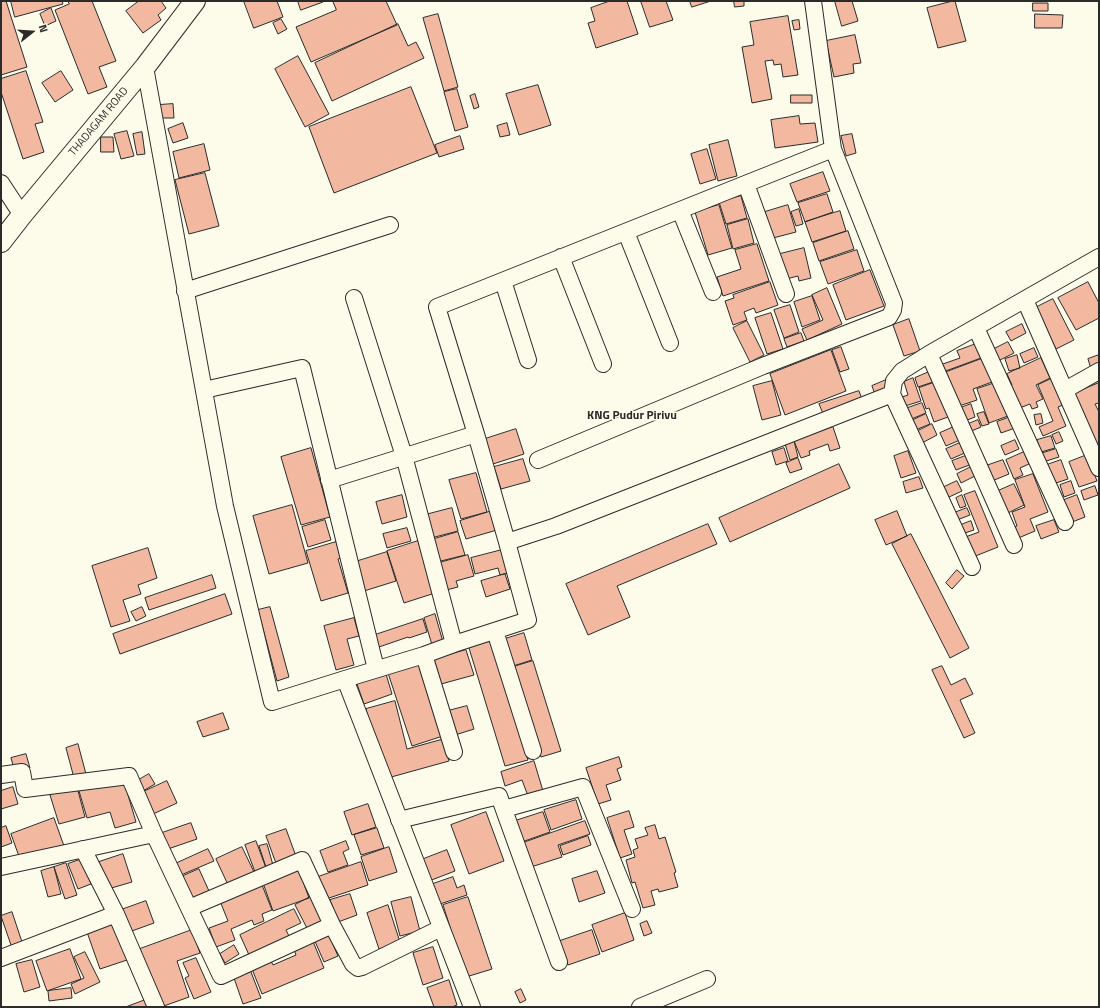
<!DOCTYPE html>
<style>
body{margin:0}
#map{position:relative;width:1100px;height:1008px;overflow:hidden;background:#fdfbea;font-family:"Titillium Web",sans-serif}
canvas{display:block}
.frame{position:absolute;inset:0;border:2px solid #2b2b2b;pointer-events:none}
.north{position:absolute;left:12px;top:12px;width:40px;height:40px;-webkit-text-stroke:3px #fdfbea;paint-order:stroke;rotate:73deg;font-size:11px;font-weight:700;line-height:16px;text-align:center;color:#2b2b2b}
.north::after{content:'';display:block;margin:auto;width:14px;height:18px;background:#2b2b2b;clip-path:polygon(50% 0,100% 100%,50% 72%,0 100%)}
</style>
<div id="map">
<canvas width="1100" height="1008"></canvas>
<div class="frame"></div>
<div class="north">N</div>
</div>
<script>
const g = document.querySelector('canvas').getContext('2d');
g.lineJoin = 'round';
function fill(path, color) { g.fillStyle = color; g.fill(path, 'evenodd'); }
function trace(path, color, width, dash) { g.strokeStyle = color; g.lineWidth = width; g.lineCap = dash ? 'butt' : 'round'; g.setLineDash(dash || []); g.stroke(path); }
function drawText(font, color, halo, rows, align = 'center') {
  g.font = font + ' "Titillium Web",sans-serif'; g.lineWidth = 3; g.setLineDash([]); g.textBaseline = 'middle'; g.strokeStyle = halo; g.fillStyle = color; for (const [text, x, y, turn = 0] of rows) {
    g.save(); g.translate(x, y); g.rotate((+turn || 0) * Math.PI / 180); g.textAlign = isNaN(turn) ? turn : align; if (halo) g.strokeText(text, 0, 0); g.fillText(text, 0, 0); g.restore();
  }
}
const building = new Path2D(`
 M1 1H6L27 67 1 75Z
 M11 1H62L63 4 15 17Z
 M68 1H92L116 61 99 67 107 87 88 94 55 10 69 4Z
 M139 1H161L166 8 158 15 161 20 143 33 126 11Z
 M244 1H277L283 17 254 28Z
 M298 1H323V2L301 10Z
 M333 1H386L397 25 311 62 296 27 336 10Z
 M610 1H627L638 34 596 48 588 23 595 21 591 8Z
 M641 1H666L673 20 650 27Z
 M690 1H711L692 7Z
 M734 1H744V6L735 7Z
 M835 1H852L858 21 842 26Z
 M953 1H955L966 41 938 48 927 8Z
 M1033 3H1048V11H1033Z
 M51 8 56 21 45 26 40 14Z
 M438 14 458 87 444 91 423 18Z
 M1035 14 1063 15 1062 28H1035Z
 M788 16 798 75 783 77 781 64 774 65 773 60 765 61 772 99 752 103 742 47 754 45 750 22Z
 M281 19 287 29 278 34 273 23Z
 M799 20 800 29 794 30 792 21Z
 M398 24 408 46 416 42 424 58 332 101 315 63Z
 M855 35 861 63 853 64 854 73 834 77 826 41Z
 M298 56 329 114 305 127 275 69Z
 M26 71 43 122 35 124 44 152 23 159 1 92V79Z
 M61 71 73 90 55 102 42 83Z
 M538 85 551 125 519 135 506 94Z
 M411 87 437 153 334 193 309 127Z
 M457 89 468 127 455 131 444 92Z
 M475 94 479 107 474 109 470 96Z
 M791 95H812V103H791Z
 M173 104 174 118H160L159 105Z
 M799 116 800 124 815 123 818 142 775 148 771 120Z
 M183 123 188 138 173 143 168 129Z
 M507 123 510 135 500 137 497 126Z
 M127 131 134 156 121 159 114 134Z
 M142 132 145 154 137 155 133 134Z
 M852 134 856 153 846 156 841 136Z
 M460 136 464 149 439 157 435 145Z
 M101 137H113L114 152H101Z
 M728 140 737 176 718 181 709 145Z
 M204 144 210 170 179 178 173 152Z
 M707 149 716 179 700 184 691 154Z
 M823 172 830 191 797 202 790 184Z
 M205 173 219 226 189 234 175 180Z
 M827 194 833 212 805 222 798 203Z
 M741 196 747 218 726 224 719 202Z
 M719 205 732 248 708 255 695 212Z
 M788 205 796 232 773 238 765 212Z
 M799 209 803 224 796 226 791 212Z
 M840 211 846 231 812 242 805 222Z
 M748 219 754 243 733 249 727 225Z
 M848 231 854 249 819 261 813 243Z
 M757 244 769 281 723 296 717 277 741 269 735 250Z
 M804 248 811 278 799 281 798 276 786 279 780 254Z
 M857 250 864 271 828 284 820 262Z
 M870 270 884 306 846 320 833 285Z
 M770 282 778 305 756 313 754 308 744 312 747 320 733 325 725 301 734 298 733 295Z
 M1088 282 1099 303V318L1076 330 1058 298Z
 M827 288 842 324 807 340 802 329 823 320 812 295Z
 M812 296 820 320 802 327 794 302Z
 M1053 299 1074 340 1056 349 1035 308Z
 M790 305 799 332 784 338 774 310Z
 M771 313 783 349 767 354 755 318Z
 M909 319 920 351 904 356 893 325Z
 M747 321 764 355 750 362 733 328Z
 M1022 324 1026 333 1011 341 1006 332Z
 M801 333 804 341 787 347 784 339Z
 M1008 342 1014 353 996 362 990 351Z
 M976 344 981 358 943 372 940 365 960 358 957 351Z
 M841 347 849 369 840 372 832 350Z
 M1034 348 1038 357 1024 363 1020 354Z
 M831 350 846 391 785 415 770 374Z
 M1017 355 1020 368 1009 371 1005 359Z
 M1099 355V366L1091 369 1088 359Z
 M984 358 992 382 973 389 977 400 956 407 944 373Z
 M1041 358 1050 378 1036 385 1043 399 1036 402 1038 407 1032 409 1030 404 1017 409 1007 387 1012 385 1007 374Z
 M929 372 933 382 918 387 915 378Z
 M913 378 921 401 902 407 899 398 908 395 904 382Z
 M1051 379 1063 405 1058 407 1066 426 1043 436 1039 427 1053 421 1038 385Z
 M886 380 890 391 876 397 872 386Z
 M772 381 781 415 762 420 753 386Z
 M936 382 948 417 934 422 929 408 926 409 919 388Z
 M995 383 1008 416 989 423 977 389Z
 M1099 383V403L1095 404 1099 412V463L1070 395Z
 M859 391 864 404 824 416 819 404Z
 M922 403 926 413 909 420 905 409Z
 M971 404 975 417 962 422 958 409Z
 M984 412 989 424 982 426 977 414Z
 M926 414 930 424 913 431 909 422Z
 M1041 414 1043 423 1036 425 1034 415Z
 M1010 417 1015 428 1001 433 997 422Z
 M978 420 981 427 969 432 966 425Z
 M932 424 937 435 920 444 914 433Z
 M956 426 962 439 946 446 940 433Z
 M833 427 840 448 830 451 828 444 809 451 810 455 801 458 794 441Z
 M516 429 524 454 493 464 485 439Z
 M1059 432 1063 441 1056 444 1052 435Z
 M1051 436 1055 448 1041 452 1037 440Z
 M1015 440 1019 449 1005 455 1001 446Z
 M794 441 798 457 790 460 785 444Z
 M962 442 967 452 951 459 946 449Z
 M311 448 330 517 301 525 281 457Z
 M784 448 788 461 776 465 772 452Z
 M1056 449 1059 457 1043 462 1040 454Z
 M908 451 916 473 901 478 894 456Z
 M1024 452 1029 464 1020 468 1023 475 1014 479 1006 460Z
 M968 455 972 464 956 470 952 461Z
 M1087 455 1097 481 1079 487 1069 462Z
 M798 458 802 469 790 473 786 463Z
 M523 459 530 481 501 489 494 467Z
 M1003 460 1009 474 992 481 986 466Z
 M1061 460 1068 479 1050 485 1044 466Z
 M839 464 850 488 730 542 719 518Z
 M971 467 975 476 961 483 957 474Z
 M476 473 487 512 461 519 449 480Z
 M1033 474 1048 512 1030 519 1035 531 1016 539 1012 528 1017 526 1012 512 1025 507 1015 480Z
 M919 477 923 488 906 493 903 482Z
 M957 481 962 491 947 498 942 488Z
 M1071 481 1075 493 1064 497 1060 485Z
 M1014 484 1024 505 1008 513 998 491Z
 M1095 486 1098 495 1084 500 1081 491Z
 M975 491 998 547 968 559 960 539 979 532 964 495Z
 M402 495 407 517 382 524 376 502Z
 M962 495 966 506 960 508 956 498Z
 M1077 495 1085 517 1067 524 1059 502Z
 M292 505 308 563 269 574 253 516Z
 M452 508 458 531 431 538 425 515Z
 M967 508 970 515 957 520 954 513Z
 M492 511 497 530 466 539 460 521Z
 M897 511 907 536 886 545 875 520Z
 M325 520 331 540 308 547 302 527Z
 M1054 520 1059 532 1041 539 1036 526Z
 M971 521 974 530 959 535 956 527Z
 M708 524 717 544 617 586 630 617 588 635 566 584Z
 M407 528 411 541 387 548 383 534Z
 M458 532 465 555 437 562 431 540Z
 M911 534 969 648 950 658 892 544Z
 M418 541 435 593 404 603 387 551Z
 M336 542 341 558 338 559 348 593 321 601 306 551Z
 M148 548 157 578 138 585 141 594 123 600 130 621 111 627 92 566Z
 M502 550 508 573 500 575 498 568 475 574 471 558Z
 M387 552 396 581 364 591 355 562Z
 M468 555 474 576 456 581 458 587 446 590 439 563Z
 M957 570 964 576 952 589 946 583Z
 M505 574 510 589 486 597 481 581Z
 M212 575 216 588 149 610 145 598Z
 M225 594 232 614 120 654 113 634Z
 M142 607 146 616 136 621 131 612Z
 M270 607 289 677 277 681 258 610Z
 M435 614 443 642 432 645 424 618Z
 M354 618 359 636 347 639 354 665 336 670 324 626Z
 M423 619 427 632 409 638 408 637 379 647 375 635Z
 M524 633 532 660 513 666 505 639Z
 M491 641 528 760 505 766 469 648Z
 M466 650 474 675 441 684 434 659Z
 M533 661 561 751 541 757 513 667Z
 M420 663 443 736 412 746 388 673Z
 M942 666 951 685 965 678 973 694 960 700 975 733 964 738 932 670Z
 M386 674 392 694 364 704 357 684Z
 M395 701 407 749 443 739 449 761 384 779 366 709Z
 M467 706 474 729 455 735 448 711Z
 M223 713 229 729 203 737 197 722Z
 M78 744 86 774 74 778 66 748Z
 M26 754 30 768 15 772 11 758Z
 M619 757 622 767 617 769 621 780 606 785 611 800 598 804 586 768Z
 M534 761 543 791 528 796 522 780 505 786 501 772Z
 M149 774 155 784 143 791 137 781Z
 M123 778 136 822 115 828 110 812 87 818 79 791Z
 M167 781 177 803 153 814 143 792Z
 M13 787 18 804 1 809V791Z
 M77 787 85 817 59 824 50 795Z
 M576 800 582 819 551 830 544 810Z
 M368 804 376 827 352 835 344 812Z
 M629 811 634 827 624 830 632 854 620 858 607 818Z
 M486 812 504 861 469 874 451 825Z
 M543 812 550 832 519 843 512 822Z
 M54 818 64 846 21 862 11 834Z
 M585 821 590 834 558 845 562 857 531 867 523 843Z
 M191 823 197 839 168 849 162 833Z
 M655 825 659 839 665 837 676 872 674 873 678 887 659 892 658 889 651 891 655 905 643 908 635 882 632 883 626 860 635 857 633 850 638 848 635 839 648 835 645 828Z
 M6 826 12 843 1 847V828Z
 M377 828 384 848 361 855 354 835Z
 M286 829 297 859 277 866 266 836Z
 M588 836 591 845 563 855 560 846Z
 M256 841 266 868 255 872 245 845Z
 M346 841 349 849 343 852 348 865 328 872 320 851Z
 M267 844 273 865 266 867 259 846Z
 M242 847 255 874 229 887 216 859Z
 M389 847 397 872 369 881 361 857Z
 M208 849 214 861 181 875 175 864Z
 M447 850 455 871 429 881 421 860Z
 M123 854 132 882 108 889 99 862Z
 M82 859 91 884 78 889 68 864Z
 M361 862 368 885 326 899 318 877Z
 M66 863 77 895 65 899 54 867Z
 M54 867 61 894 48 897 41 871Z
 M199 869 209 891 191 899 181 877Z
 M299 870 309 898 273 911 263 883Z
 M597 871 605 893 579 902 572 879Z
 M453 877 457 888 464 885 467 895 440 904 433 884Z
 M262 885 272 910 262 914 264 921 254 925 252 920 231 929 235 940 216 947 209 928 228 921 220 901Z
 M350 894 357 915 338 922 330 900Z
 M312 896 326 924 309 932 295 905Z
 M411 897 420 931 400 936 391 902Z
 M468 897 492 969 466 977 443 905Z
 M146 901 154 923 129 932 121 910Z
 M388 905 400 942 379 949 367 913Z
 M294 909 301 923 286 930 291 940 249 955 240 935Z
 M12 912 23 945 12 948 1 916Z
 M625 913 634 940 602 952 592 925Z
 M647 921 652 933 644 936 640 924Z
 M114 923 127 960 100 969 87 932Z
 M192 930 200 953 177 961 189 997 161 1007 140 949Z
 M592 930 600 954 568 965 560 941Z
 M328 933 338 956 324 962 314 939Z
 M312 939 324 968 262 994 252 969 271 961 273 965 296 955 293 947Z
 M234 945 239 954 225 963 220 954Z
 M433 947 443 978 423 985 413 953Z
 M70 949 81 979 47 991 36 961Z
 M85 952 100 982 75 994 71 984 84 978 74 957Z
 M196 958 211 992 194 999 185 978 189 976 183 963Z
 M32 960 40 987 24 992 16 964Z
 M251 972 261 998 243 1004 234 978Z
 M449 980 457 1005 452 1007H434L427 988Z
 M71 988 72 998 49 1001 48 991Z
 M521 989 526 1000 520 1003 515 992Z
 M148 999 151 1007H126Z`);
fill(building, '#f2b8a0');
trace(building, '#2b2b2b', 1);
const minor = new Path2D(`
 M145 67 225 506 272 702 345 679 472 1007
 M1 183 22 215
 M746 184 786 294
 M680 210 713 292
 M626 232 670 343
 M561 257 603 364
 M503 281 528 360
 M185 291 390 225
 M354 298 404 456 454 644
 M1025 300 1099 468
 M976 328 1065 522
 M929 354 1014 545
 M204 390 302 368 376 669
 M1065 390 1099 371
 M476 434 437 307 833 149 813 1
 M538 460 763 366 889 317 893 310 894 303 833 149
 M329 480 476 434 507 542 528 620 454 644 424 655 345 679
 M507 542 556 526 892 394
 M972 567 892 394 894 381 902 371 929 354 1099 257
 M495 631 533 751
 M424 655 454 752
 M1 775 22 772 25 789 129 776 154 834
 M504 809 583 787 632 909
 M399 820 499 796 559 962
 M83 849 116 914 156 1007
 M1 867 154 834 221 976 332 925 302 860 189 908
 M332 925 353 964 358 968 362 967 441 928
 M1 958 116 914
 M640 1007 707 979`);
const major = new Path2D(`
 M1 242 22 215 145 67 195 1`);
trace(minor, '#2b2b2b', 18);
trace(major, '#2b2b2b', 22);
trace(minor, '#fdfbea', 16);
trace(major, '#fdfbea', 20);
drawText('11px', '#2b2b2b', '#fdfbea', [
 ["THADAGAM ROAD",99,122,-50]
]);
drawText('bold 12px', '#2b2b2b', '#fdfbea', [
 ["KNG Pudur Pirivu",632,416]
]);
</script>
